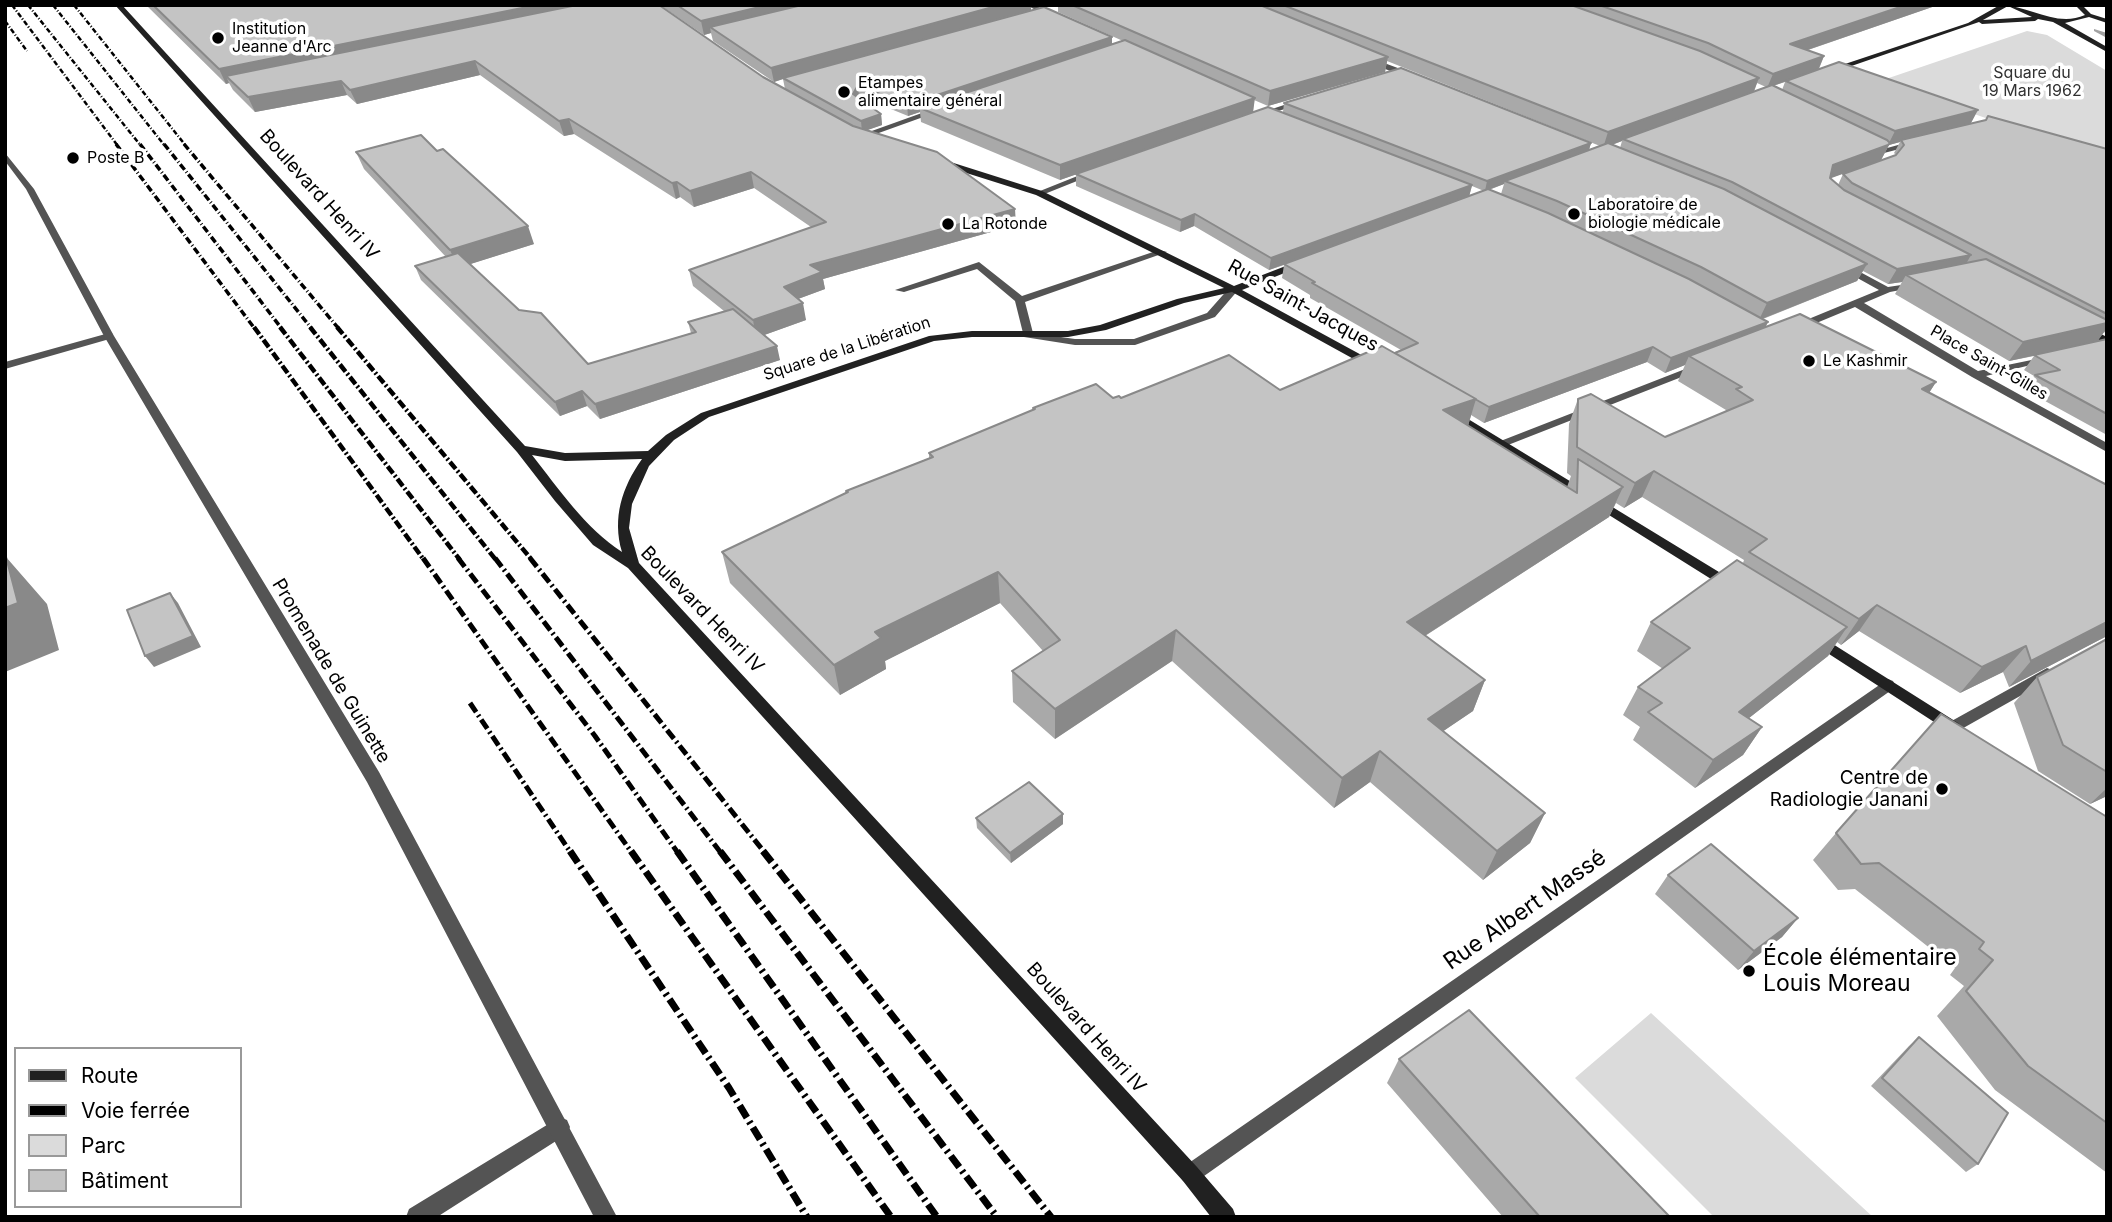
<!DOCTYPE html>
<meta charset="utf-8">
<style>
body{margin:0}
#map{position:relative;width:2112px;height:1222px;overflow:hidden;background:#fff;font-family:Inter,sans-serif}
canvas{display:block}
.frame{position:absolute;inset:0;border:7px solid #000;pointer-events:none}
.legend{position:absolute;left:14px;top:1047px;width:228px;height:161px;box-sizing:border-box;background:#fff;border:2px solid #999;margin:0;padding:9px 12px;list-style:none;font-size:21px;color:#000}
.legend li{display:flex;align-items:center;gap:14px;height:35px}
.legend b{width:35px;border:2px solid #999}
</style>
<div id="map">
<canvas width="2112" height="1222"></canvas>
<div class="frame"></div>
<ul class="legend">
<li><b style="height:9px;background:#212121"></b>Route</li>
<li><b style="height:9px;background:#000"></b>Voie ferrée</li>
<li><b style="height:19px;background:#dbdbdb"></b>Parc</li>
<li><b style="height:19px;background:#c4c4c4"></b>Bâtiment</li>
</ul>
</div>
<script>
const g = document.querySelector('canvas').getContext('2d');
g.lineJoin = 'round';
function fill(path, color) { g.fillStyle = color; g.fill(path, 'evenodd'); }
function trace(path, color, width, dash) { g.strokeStyle = color; g.lineWidth = width; g.lineCap = dash ? 'butt' : 'round'; g.setLineDash(dash || []); g.stroke(path); }
function drawText(font, color, halo, rows, align = 'center') {
  g.font = font + ' Inter,sans-serif'; g.lineWidth = 7; g.setLineDash([]); g.textBaseline = 'middle'; g.strokeStyle = halo; g.fillStyle = color; for (const [text, x, y, turn = 0] of rows) {
    g.save(); g.translate(x, y); g.rotate((+turn || 0) * Math.PI / 180); g.textAlign = isNaN(turn) ? turn : align; if (halo) g.strokeText(text, 0, 0); g.fillText(text, 0, 0); g.restore();
  }
}
fill(new Path2D(`
 M2027 31 2047 35 2107 71V156L2037 136 1880 81Z
 M1651 1013 1873 1217H1714L1575 1078Z`), '#dbdbdb');
fill(new Path2D(`
 M2094 29 2107 33V38L2094 31Z`), '#a2a2a2');
fill(new Path2D(`
 M1159 250 1167 252 1025 302 1033 333 1075 339H1134L1207 313 1230 287 1239 289 1215 317 1135 345H1075L1024 337 1015 301 977 269 904 292 895 290 979 262 1022 296Z
 M109 333 113 334V338L5 369V362Z
 M560 1117 567 1120 570 1127 567 1134 437 1217H406L409 1209Z`), '#545454');
fill(new Path2D(`
 M1026 5H1035L1055 16 1050 17Z
 M1368 57 1414 74 1415 76 1408 78 1365 61 1364 59Z
 M1302 99H1305V103L1258 117 1254 115Z
 M933 109 940 111 862 139 855 137Z
 M1916 140H1919V144L1884 153 1880 150Z
 M5 153 34 189 114 336 379 772 617 1217H594L367 782 104 336 26 189 5 161Z
 M1090 171 1097 173 1042 195 1035 193Z
 M1843 266H1849L1888 287 1921 282V286L1890 292 1864 303 1978 371 2051 356V360L1986 376 2107 443V452L1972 377 1855 307 1802 329H1794V325L1879 290 1843 270Z
 M1698 364 1704 367 1702 369 1508 445H1500L1498 442Z
 M2047 668 2052 670 2054 674 2052 678 1958 731 1953 733 1948 731 1945 727 1948 723Z
 M1888 679 1893 681 1895 685 1893 689 1197 1181 1190 1184 1183 1181 1180 1174 1183 1167Z`), '#545454');
fill(new Path2D(`
 M115 5H122L525 446 565 453 648 451 666 435 701 413 929 336 972 331H1068L1100 325 1177 299 1224 288 1036 195 938 164 937 162 941 159 1042 191 1234 286 1296 262H1302V266L1242 290 1378 364V368H1370L1232 292 1184 303 1106 330 1068 337H972L934 341 709 417 674 440 649 466 632 504 629 528 639 563 1197 1167 1233 1209 1236 1217H1211L1183 1181 628 568 593 545 555 501 517 452ZM532 455 565 461 642 459C622 487 612 518 622 552 585 528 559 489 532 455Z
 M2000 5C2029 5 2056 28 2085 15L2075 5H2082L2091 14 2107 19V23L2089 17 2065 23 2107 47V52L2053 22 2038 19 2035 21 1982 24 1979 22 1834 72 1827 70 1968 23ZM2008 6 2032 17 1983 20Z
 M2083 325 2107 337V344L2079 330V326Z
 M1455 411 1737 583 1739 586 1737 589H1727L1451 416V412Z
 M1817 634 1958 723 1961 727 1958 731 1953 733 1948 731 1812 643 1810 639Z`), '#212121');
trace(new Path2D(`
 M12 5 118 146
 M28 5 141 146
 M53 5 165 146
 M74 5 186 146
 M5 21 27 51`), '#000', 2.5, [5, 2, 1, 2]);
trace(new Path2D(`
 M116 144 255 329
 M140 144 282 329
 M164 144 312 329
 M184 144 339 329`), '#000', 3.5, [7, 2.5, 1, 2.5]);
trace(new Path2D(`
 M254 327 424 560
 M280 327 460 560
 M310 327 496 560
 M337 327 532 560`), '#000', 4.5, [9, 2.5, 2, 2.5]);
trace(new Path2D(`
 M423 558 632 853
 M458 558 595 736 678 853
 M495 558 721 853
 M530 558 765 853
 M470 703 571 853`), '#000', 5, [11, 3.5, 2, 3.5]);
trace(new Path2D(`
 M570 851 729 1088 807 1217
 M631 851 891 1217
 M677 851 937 1217
 M720 851 997 1217
 M763 851 1051 1217`), '#000', 7, [14, 4.5, 2.5, 4.5]);
fill(new Path2D(`
 M146 5H659L763 77 785 89 783 79 774 82 713 41 711 33 704 35 660 5H1031V10L1112 37V45L1123 41 1058 12V5H1938L1808 50 1824 56 1819 69 1971 123 2107 149V334L2104 332 2097 341 2107 339V435L2025 390 2034 376 2024 370 2034 356 2009 361 1895 294 1902 282 1888 284 1863 271 1857 281 1763 319 1765 327 1936 382 1929 393 2107 485V636L2009 687 2003 672 1960 693 1859 631 1841 645 1837 642 1828 656 1749 718 1762 727 1743 755 1695 788 1633 740 1640 727 1623 715 1638 687 1663 669 1637 651 1651 622 1743 563 1744 560 1642 497 1624 508 1616 503 1609 517 1425 636 1485 680 1473 711 1443 731 1545 813 1530 843 1483 880 1370 782 1334 808 1172 661 1055 739 1013 702 1012 671 1043 651 1000 603 885 661 886 669 840 695 730 583 722 552 846 493V491L929 458V453L1033 410V408L1113 398 1280 390 1401 350 1310 298V295L1282 278 1284 265 1269 270 1194 226 1180 232 1076 186V174L1283 112 1284 103 1591 143 1589 150 1600 146 1387 61 1385 72 1268 106 1254 100 1253 112 1060 180 921 122 920 112 908 116 859 96V98L881 114 882 125 867 130 1016 225 823 279 825 289 798 299 806 320 764 335 780 360 600 419 587 406 560 416 421 280 415 266 446 257 364 169 356 152 534 244 470 264 519 310 588 364 691 333 688 322 724 311 693 286 689 270 811 227 754 188 694 207 680 197 676 199 574 134 564 136 480 75 357 104 347 95 255 112 233 90 229 83 226 84ZM1785 82 1782 90 1773 86ZM1757 83 1766 87 1754 92ZM1622 141 1620 148 1612 145ZM1900 142 1894 153 1896 155 1843 174 1838 185 1830 178 1881 160 1889 145ZM1504 184 1501 194 1489 190ZM1472 186 1484 191 1469 196ZM1647 362 1665 373 1685 365 1678 381 1726 410 1725 412 1665 437 1578 399 1569 424 1567 473 1571 476 1567 487 1468 426 1471 415 1484 423Z
 M2107 639V796L2090 804 2038 771 2014 703 2037 677Z
 M2107 817V1173L1995 1090 1937 1016 1964 986 1950 975 1955 968 1855 889 1838 890 1813 860 1836 833Z
 M976 818 1063 824 1011 863 977 828Z
 M1668 875 1798 918 1782 937 1738 970 1655 894Z
 M1919 1037 1978 1164 1966 1172 1871 1086 1909 1046Z
 M1399 1059 1670 1217H1503L1387 1083Z`), '#a9a9a9');
fill(new Path2D(`
 M537 5H606L226 76 229 83 226 84 219 69Z
 M768 5H824L710 27 711 33 704 35 701 21Z
 M1000 5H1031V10L783 78V79L774 82 771 68Z
 M1906 5H1938L1784 58 1790 44Z
 M1112 37V48L920 108V112L908 116 907 105Z
 M1824 56 1818 70 1767 88 1773 74Z
 M1388 57 1385 72 1268 106 1270 91Z
 M475 61 480 75 357 104 350 90Z
 M1759 78 1753 93 1623 139 1622 141 1603 148 1608 132Z
 M341 81 347 95 255 112 248 97Z
 M858 85 859 96 854 105 853 94Z
 M1255 98 1253 112 1060 180V165Z
 M1978 110 1970 125 1901 140 1900 142 1889 145 1881 160 1826 180 1833 165 1888 145 1895 131Z
 M881 114 882 125 862 132 861 121Z
 M569 119 574 134 564 136 559 121Z
 M1591 143 1588 153 1505 181 1504 184 1485 191 1487 181Z
 M751 172 754 188 694 207 690 191Z
 M677 182 680 197 676 199 672 183Z
 M1472 185 1469 197 1269 270 1271 258Z
 M1015 209 1016 225 823 279 825 289 787 303 784 287 810 265Z
 M1195 214 1194 226 1180 232 1181 220Z
 M528 226 534 244 458 268 450 250Z
 M1971 255 1962 271 1906 275 1902 282 1888 284 1897 269Z
 M1867 264 1857 281 1759 320 1767 303Z
 M803 303 806 320 756 338 753 320Z
 M1768 322 1761 337 1689 356 1685 365 1665 373 1671 358Z
 M2107 323V328L2097 342 2009 361 2023 342Z
 M777 346 780 360 600 419 595 404Z
 M1653 347 1647 362 1484 423 1489 407Z
 M1936 382 1920 407 1922 389Z
 M582 391 587 406 560 416 555 402Z
 M1476 399 1467 429 1443 410Z
 M1654 471 1642 497 1624 508 1635 483Z
 M1623 487 1609 517 1398 653 1407 622Z
 M6 557 47 604 59 650 5 672Z
 M998 572 1000 603 885 661 886 669 840 695 834 665 875 632Z
 M170 593 178 603 201 647 154 667 145 656Z
 M1877 605 1859 631 1841 645 1859 619Z
 M2107 622V636L2009 687 2031 661Z
 M1847 627 1828 656 1721 740 1739 712Z
 M1176 630 1172 661 1055 739V709Z
 M2026 646 2003 672 1960 693 1982 667Z
 M1485 680 1473 711 1417 749 1428 719Z
 M1762 727 1743 755 1695 788 1713 760Z
 M1380 751 1370 782 1334 808 1342 778Z
 M2107 788V796L2090 804Z
 M1545 813 1530 843 1483 880 1497 851Z
 M1063 814V824L1011 863 1010 853Z
 M1798 918 1782 937 1738 970 1754 951Z`), '#898989');
const building = new Path2D(`
 M153 5H537L219 69Z
 M577 5H659L763 77 853 126 937 152 1015 209 810 265 822 272 784 287 803 303 753 320 689 270 826 222 751 172 690 191 677 182 672 183 569 119 559 121 475 61 350 90 341 81 248 97 226 76Z
 M677 5H768L701 21Z
 M802 5H1000L771 68 710 27Z
 M1072 5H1260L1388 57 1270 91Z
 M1283 5H1571L1700 51 1759 78 1608 132Z
 M1599 5H1906L1790 44 1824 56 1773 74 1708 43Z
 M1044 7 1112 37 907 105 858 85 853 94 881 114 861 121 783 78Z
 M1125 40 1255 98 1060 165 920 108Z
 M1839 62 1978 110 1895 131 1786 81Z
 M1401 68 1591 143 1487 181 1284 103Z
 M1772 85 1887 140 1890 143 1888 145 1833 165 1830 178 1844 190 1971 255 1897 269 1732 182 1623 139Z
 M1268 107 1472 185 1271 258 1195 214 1181 220 1076 174Z
 M1988 116 2107 149V314L1852 183 1843 174 1896 155 1904 145 1901 140 1986 120Z
 M421 135 437 151 443 149 528 226 450 250 356 152Z
 M1608 143 1724 189 1867 264 1767 303 1701 267 1557 201 1505 181Z
 M1488 189 1548 213 1689 279 1768 322 1671 358 1653 347 1489 407 1475 399H1476L1395 353 1418 343 1312 283 1315 282 1284 264Z
 M458 253 519 310 541 313 588 364 696 332 688 322 733 309 777 346 595 404 582 391 555 402 415 266Z
 M1986 259 2107 320V323L2023 342 1906 275Z
 M1800 314 1936 382 1922 389 2107 485V622L2031 661 2026 646 1982 667 1877 605 1859 619 1749 552 1767 539 1654 471 1635 483 1577 447 1578 399 1591 394 1665 437 1753 400 1736 389 1742 387 1689 356Z
 M2107 339V414L2035 375 2060 370 2034 355Z
 M1382 346 1476 399 1443 410 1577 493 1578 459 1623 487 1407 622 1485 680 1428 719 1545 813 1497 851 1380 751 1342 778 1176 630 1055 709 1012 671 1060 640 998 572 875 632 881 638 834 665 722 552 848 492 846 491 933 457 929 453 1035 409 1033 408 1096 384 1113 398 1119 396 1121 398 1229 355 1280 390Z
 M6 557 18 603 5 608V558Z
 M1737 560 1847 627 1739 712 1762 727 1713 760 1648 712 1662 703 1638 687 1690 648 1651 622Z
 M170 593 193 636 145 656 127 610Z
 M2107 639V772L2063 745 2037 677Z
 M1941 714 2107 817V1123L2028 1066 1966 991 1993 960 1979 949 1984 942 1879 863 1861 864 1836 833Z
 M1029 782 1063 814 1010 853 976 818Z
 M1711 844 1798 918 1754 951 1668 875Z
 M1469 1010 1670 1217H1540L1399 1059Z
 M1919 1037 2008 1113 1978 1164 1882 1078Z`);
fill(building, '#c4c4c4');
trace(building, '#898989', 2);
for (const [x, y, r, color] of [
 [218,38,7,"#000"],
 [844,92,7,"#000"],
 [73,158,7,"#000"],
 [1574,214,7,"#000"],
 [948,224,7,"#000"],
 [1809,361,7,"#000"],
 [1942,789,7,"#000"],
 [1749,971,7,"#000"]
]) { const dot = new Path2D(); dot.arc(x, y, r, 0, 2 * Math.PI); g.fillStyle = color; g.fill(dot); trace(dot, '#fff', 2.5); }
drawText('16px', '#000', '#fff', [
 ["Institution",232,29],
 ["Jeanne d'Arc",232,47],
 ["Etampes",858,83],
 ["alimentaire général",858,101],
 ["Poste B",87,158],
 ["Laboratoire de",1588,205],
 ["biologie médicale",1588,223],
 ["La Rotonde",962,224],
 ["Le Kashmir",1823,361]
], 'left');
drawText('16px', '#323232', '#fff', [
 ["Square du",2032,73],
 ["19 Mars 1962",2032,91]
]);
drawText('16px', '#000', '#fff', [
 ["Square de la Libération",847,349,-18],
 ["Place Saint-Gilles",1989,363,30]
]);
drawText('19px', '#000', '#fff', [
 ["Boulevard Henri IV",319,195,48],
 ["Rue Saint-Jacques",1303,306,29],
 ["Boulevard Henri IV",702,610,46],
 ["Promenade de Guinette",331,671,59],
 ["Boulevard Henri IV",1086,1028,48]
]);
drawText('19px', '#000', '#fff', [
 ["Centre de",1928,778],
 ["Radiologie Janani",1928,800]
], 'right');
drawText('23px', '#000', '#fff', [
 ["Rue Albert Massé",1525,910,-35]
]);
drawText('23px', '#000', '#fff', [
 ["École élémentaire",1763,958],
 ["Louis Moreau",1763,984]
], 'left');
</script>
